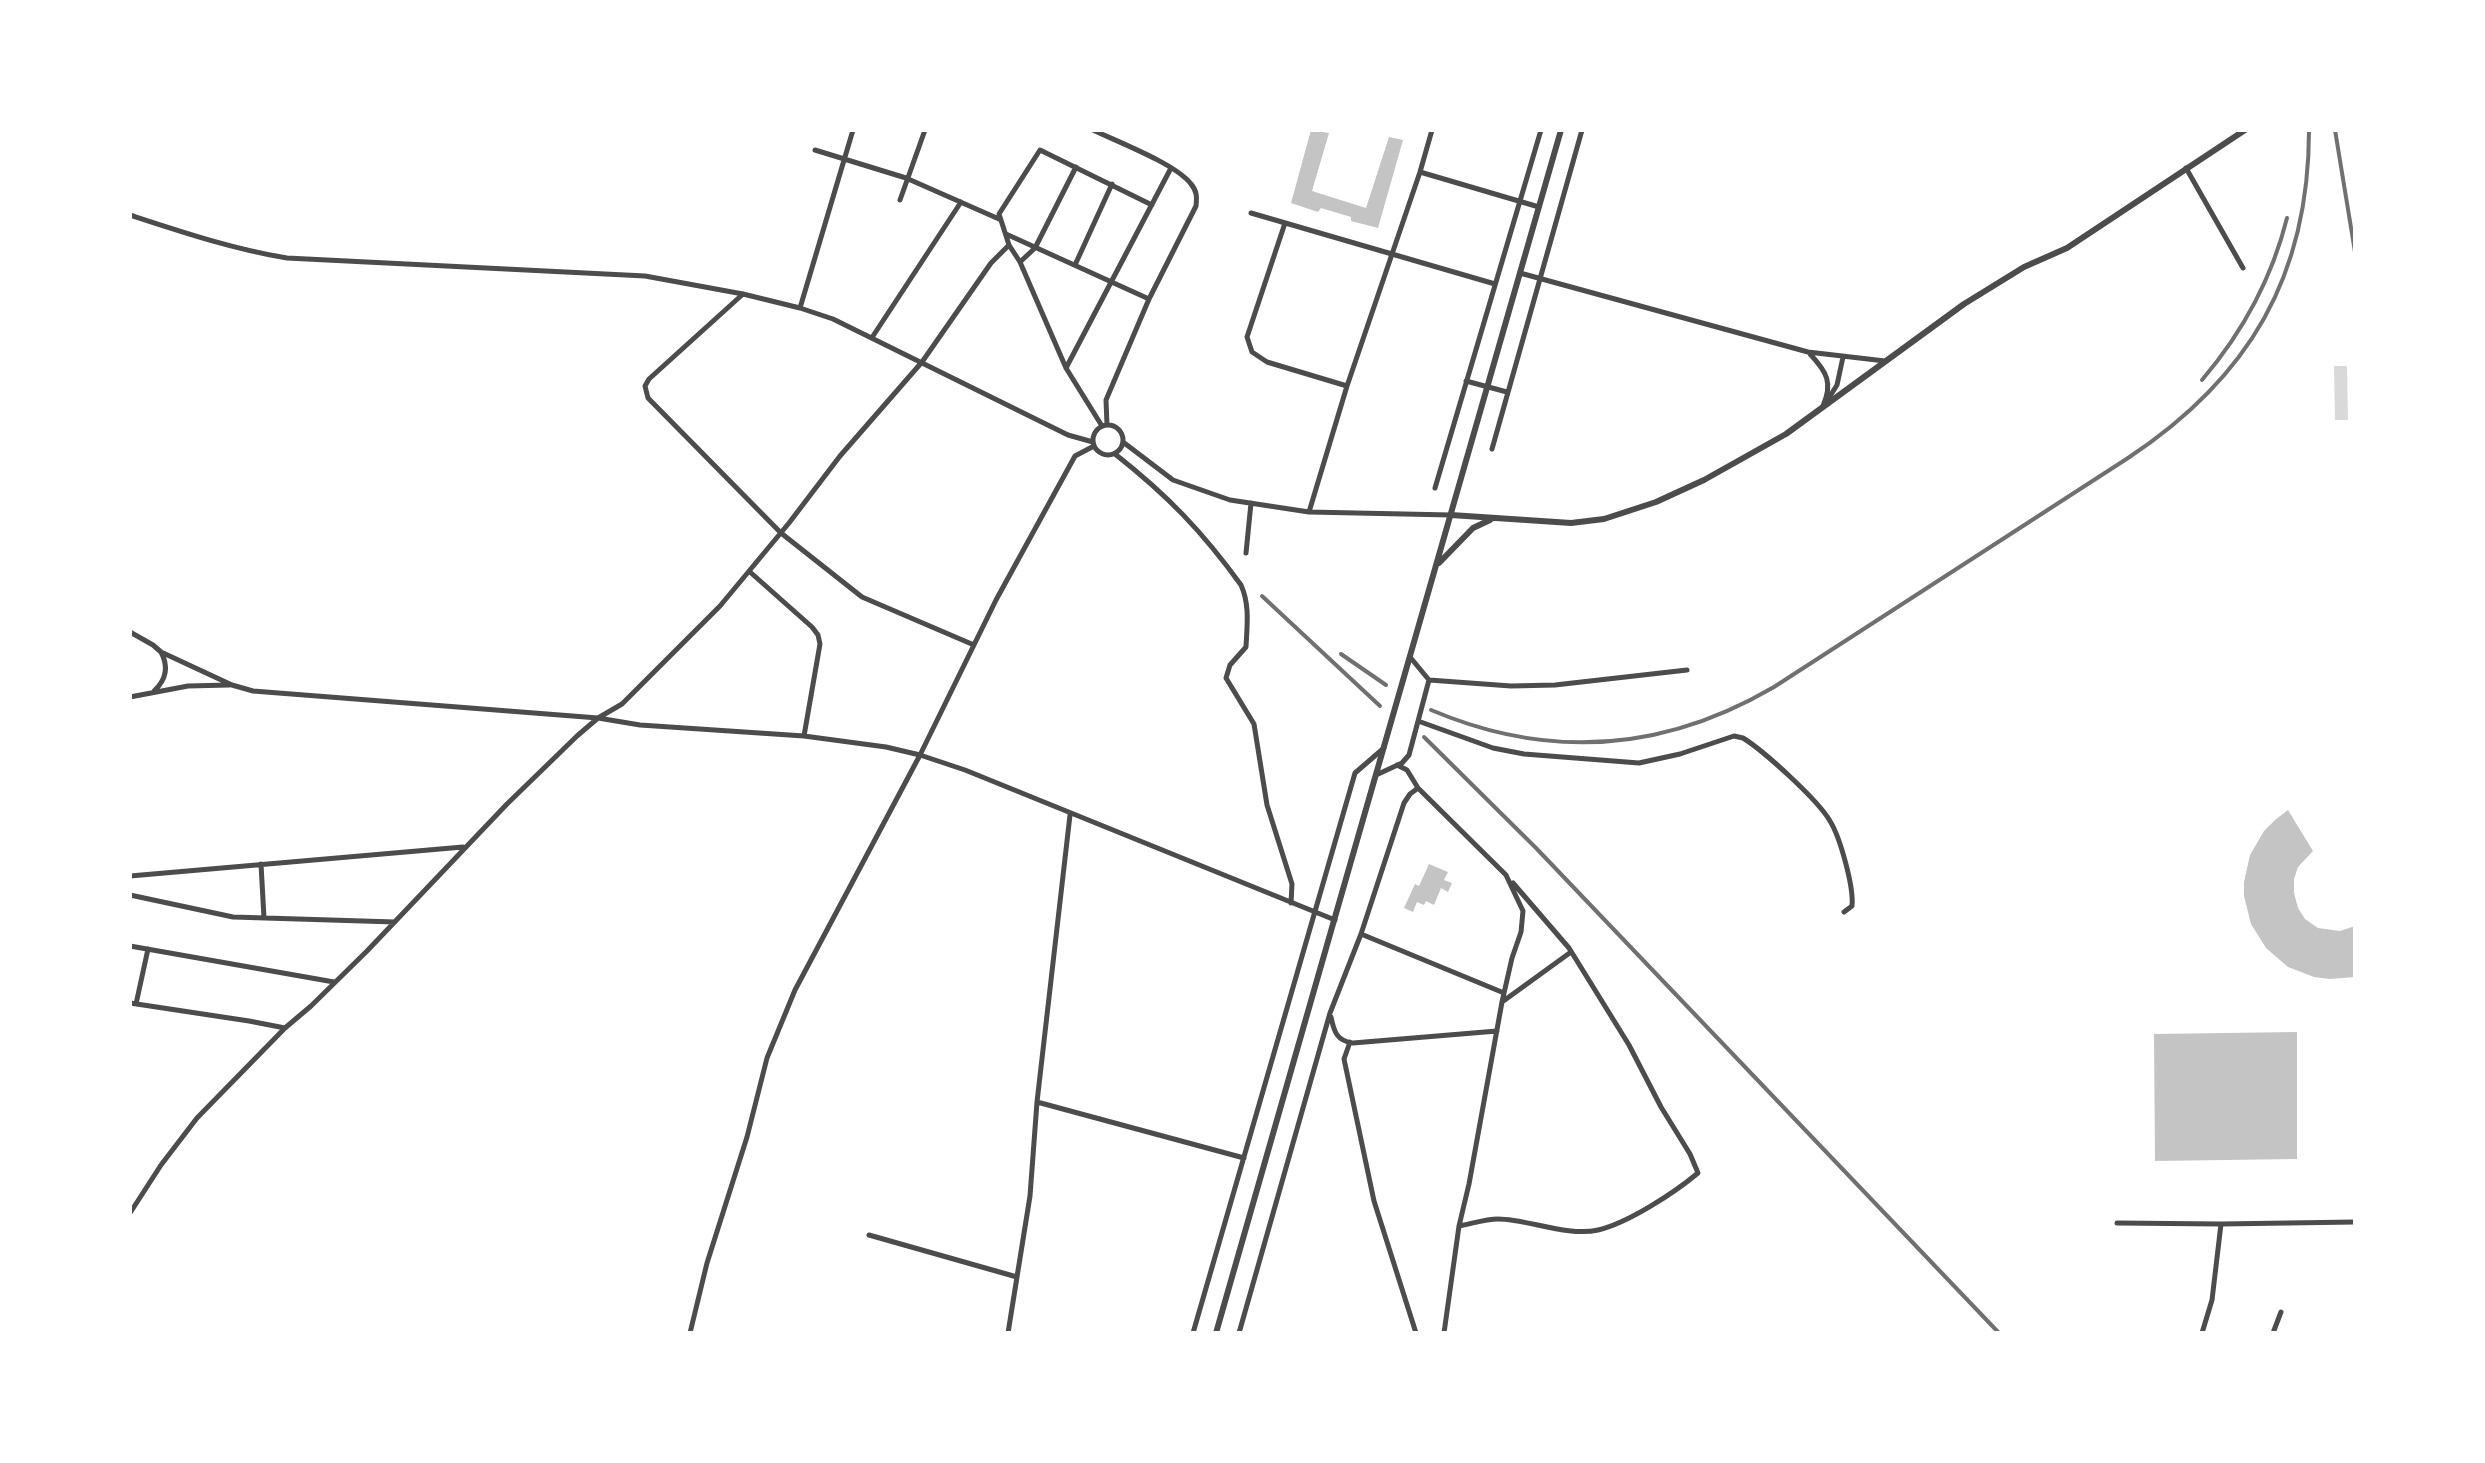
<!DOCTYPE html>
<style>
body{margin:0}
#map{position:relative;width:2485px;height:1463px;overflow:hidden;background:#fff;font-family:"Crimson Pro",serif}
canvas{display:block}
.frame{position:absolute;inset:0;border:132px solid #fff;pointer-events:none}
</style>
<div id="map">
<canvas width="2485" height="1463"></canvas>
<div class="frame"></div>
</div>
<script>
const g = document.querySelector('canvas').getContext('2d');
g.lineJoin = 'round';
function fill(path, color) { g.fillStyle = color; g.fill(path, 'evenodd'); }
function trace(path, color, width, dash) { g.strokeStyle = color; g.lineWidth = width; g.lineCap = dash ? 'butt' : 'round'; g.setLineDash(dash || []); g.stroke(path); }
fill(new Path2D(`
 M2334 366H2347L2348 420H2335Z`), '#d9d9d9');
fill(new Path2D(`
 M1311 130 1329 133 1312 191 1366 208 1389 137 1403 140 1378 228 1351 221V217L1321 208 1318 212 1291 203Z
 M2288 810 2313 851 2298 867 2294 879V893L2298 908 2305 919 2318 928 2340 931 2355 926V977L2330 979 2314 977 2288 967 2266 948 2251 924 2244 896V882L2250 855 2264 831 2275 820Z
 M1429 864 1448 872 1444 880 1452 883 1448 892 1441 888 1434 905 1426 901 1424 905 1417 902 1413 912 1404 908 1415 884 1419 886Z
 M2297 1032V1159L2155 1161 2154 1034Z`), '#c4c4c4');
trace(new Path2D(`
 M1093 130C1118 142 1176 164 1191 184 1197 191 1197 197 1196 206L1149 299 1106 400 1107 425
 M815 150 906 178 999 219
 M2186 168 2243 268
 M1420 172 1539 207
 M900 200 925 130
 M1251 213 1495 284
 M130 215C182 232 233 249 287 258L645 276 743 294 800 308 833 319 1068 435 1093 442
 M1285 223 1247 337 1252 352 1267 362 1347 386
 M1006 234 1149 299
 M1020 262 1035 248 1076 167
 M1075 265 1112 184
 M1520 273 1808 352 1885 361
 M743 294 649 379 645 386 648 398 781 533 862 597 974 645
 M800 308 853 130
 M873 336 961 202
 M1810 354C1827 372 1833 383 1823 406
 M1066 368 1171 168
 M1466 381 1507 392
 M1827 401 1837 385 1843 357
 M1093 440a15 15 0 1 1 30 0a15 15 0 1 1-30 0Z
 M1102 426 1066 368 1020 262 1009 245 999 214 1040 150 1152 205
 M1123 442 1173 480 1230 500 1309 512 1451 515
 M1492 449 1582 130
 M1115 454C1167 495 1202 531 1241 585 1250 605 1247 626 1246 647L1230 665 1226 678 1254 724 1267 805 1292 884 1291 903
 M1435 488 1541 130
 M1309 512 1347 386 1420 172 1432 130
 M1246 553 1251 503
 M750 572 812 627 818 635 820 644 804 736
 M130 632 153 645 161 652 232 685 253 691 598 718 640 725 804 736 886 747 920 755 965 770 1335 920
 M1429 680 1511 686 1555 685 1687 670
 M154 691C166 680 169 667 161 652
 M130 697 188 686 229 685
 M1418 721 1493 748 1524 754 1639 763 1680 754 1734 736 1743 738C1764 751 1818 800 1830 821 1840 837 1854 887 1852 906L1844 912
 M1397 765 1407 770 1418 788 1506 875 1523 911 1521 932 1512 958 1502 1002 1469 1184 1459 1226 1444 1333
 M1376 775 1402 763 1409 755 1429 680 1410 657
 M261 864 264 918
 M130 876 463 847
 M130 895 233 917 395 922
 M1361 934 1504 993
 M130 946 334 982
 M1502 1002 1571 952
 M130 1003 249 1021 285 1028
 M136 1004 148 949
 M1331 1017C1334 1032 1337 1041 1353 1043L1497 1031
 M1350 1042 1344 1059 1374 1201 1416 1333
 M1037 1102 1244 1158
 M130 1213 161 1165 197 1118 285 1028 311 1006 367 951 507 804 577 736 598 718 622 704 720 606 789 523 840 456 922 362 991 263 1009 245
 M2117 1223 2221 1224 2355 1222
 M1459 1226C1471 1224 1485 1219 1498 1219 1527 1219 1568 1237 1598 1230 1628 1223 1674 1193 1698 1173L1690 1154 1661 1107 1629 1045 1569 948 1513 883
 M869 1235 1017 1277
 M690 1333 707 1263 747 1137 767 1058 795 990 920 755 996 600 1075 456 1094 446
 M1008 1333 1030 1196 1037 1102 1070 815
 M1193 1333 1355 773 1384 748
 M1239 1333 1330 1013 1361 934 1404 803 1410 794 1418 788
 M2202 1333 2212 1300 2221 1224
 M2273 1333 2281 1312`), '#4c4c4c', 5);
trace(new Path2D(`
 M1451 515 1571 523 1604 519 1656 502 1704 480 1786 434 1964 304 2024 267 2067 248 2245 130
 M1439 563 1473 528 1490 520
 M1216 1333C1331 932 1445 530 1561 130`), '#4c4c4c', 6);
trace(new Path2D(`
 M2335 130 2355 252
 M2202 380C2242 333 2272 278 2287 218
 M1262 596 1380 706
 M1341 654 1386 685
 M1431 710C1549 760 1663 752 1774 687L2128 458C2249 378 2309 276 2309 130
 M1424 737 1536 848 1999 1333`), '#707070', 4);
</script>
